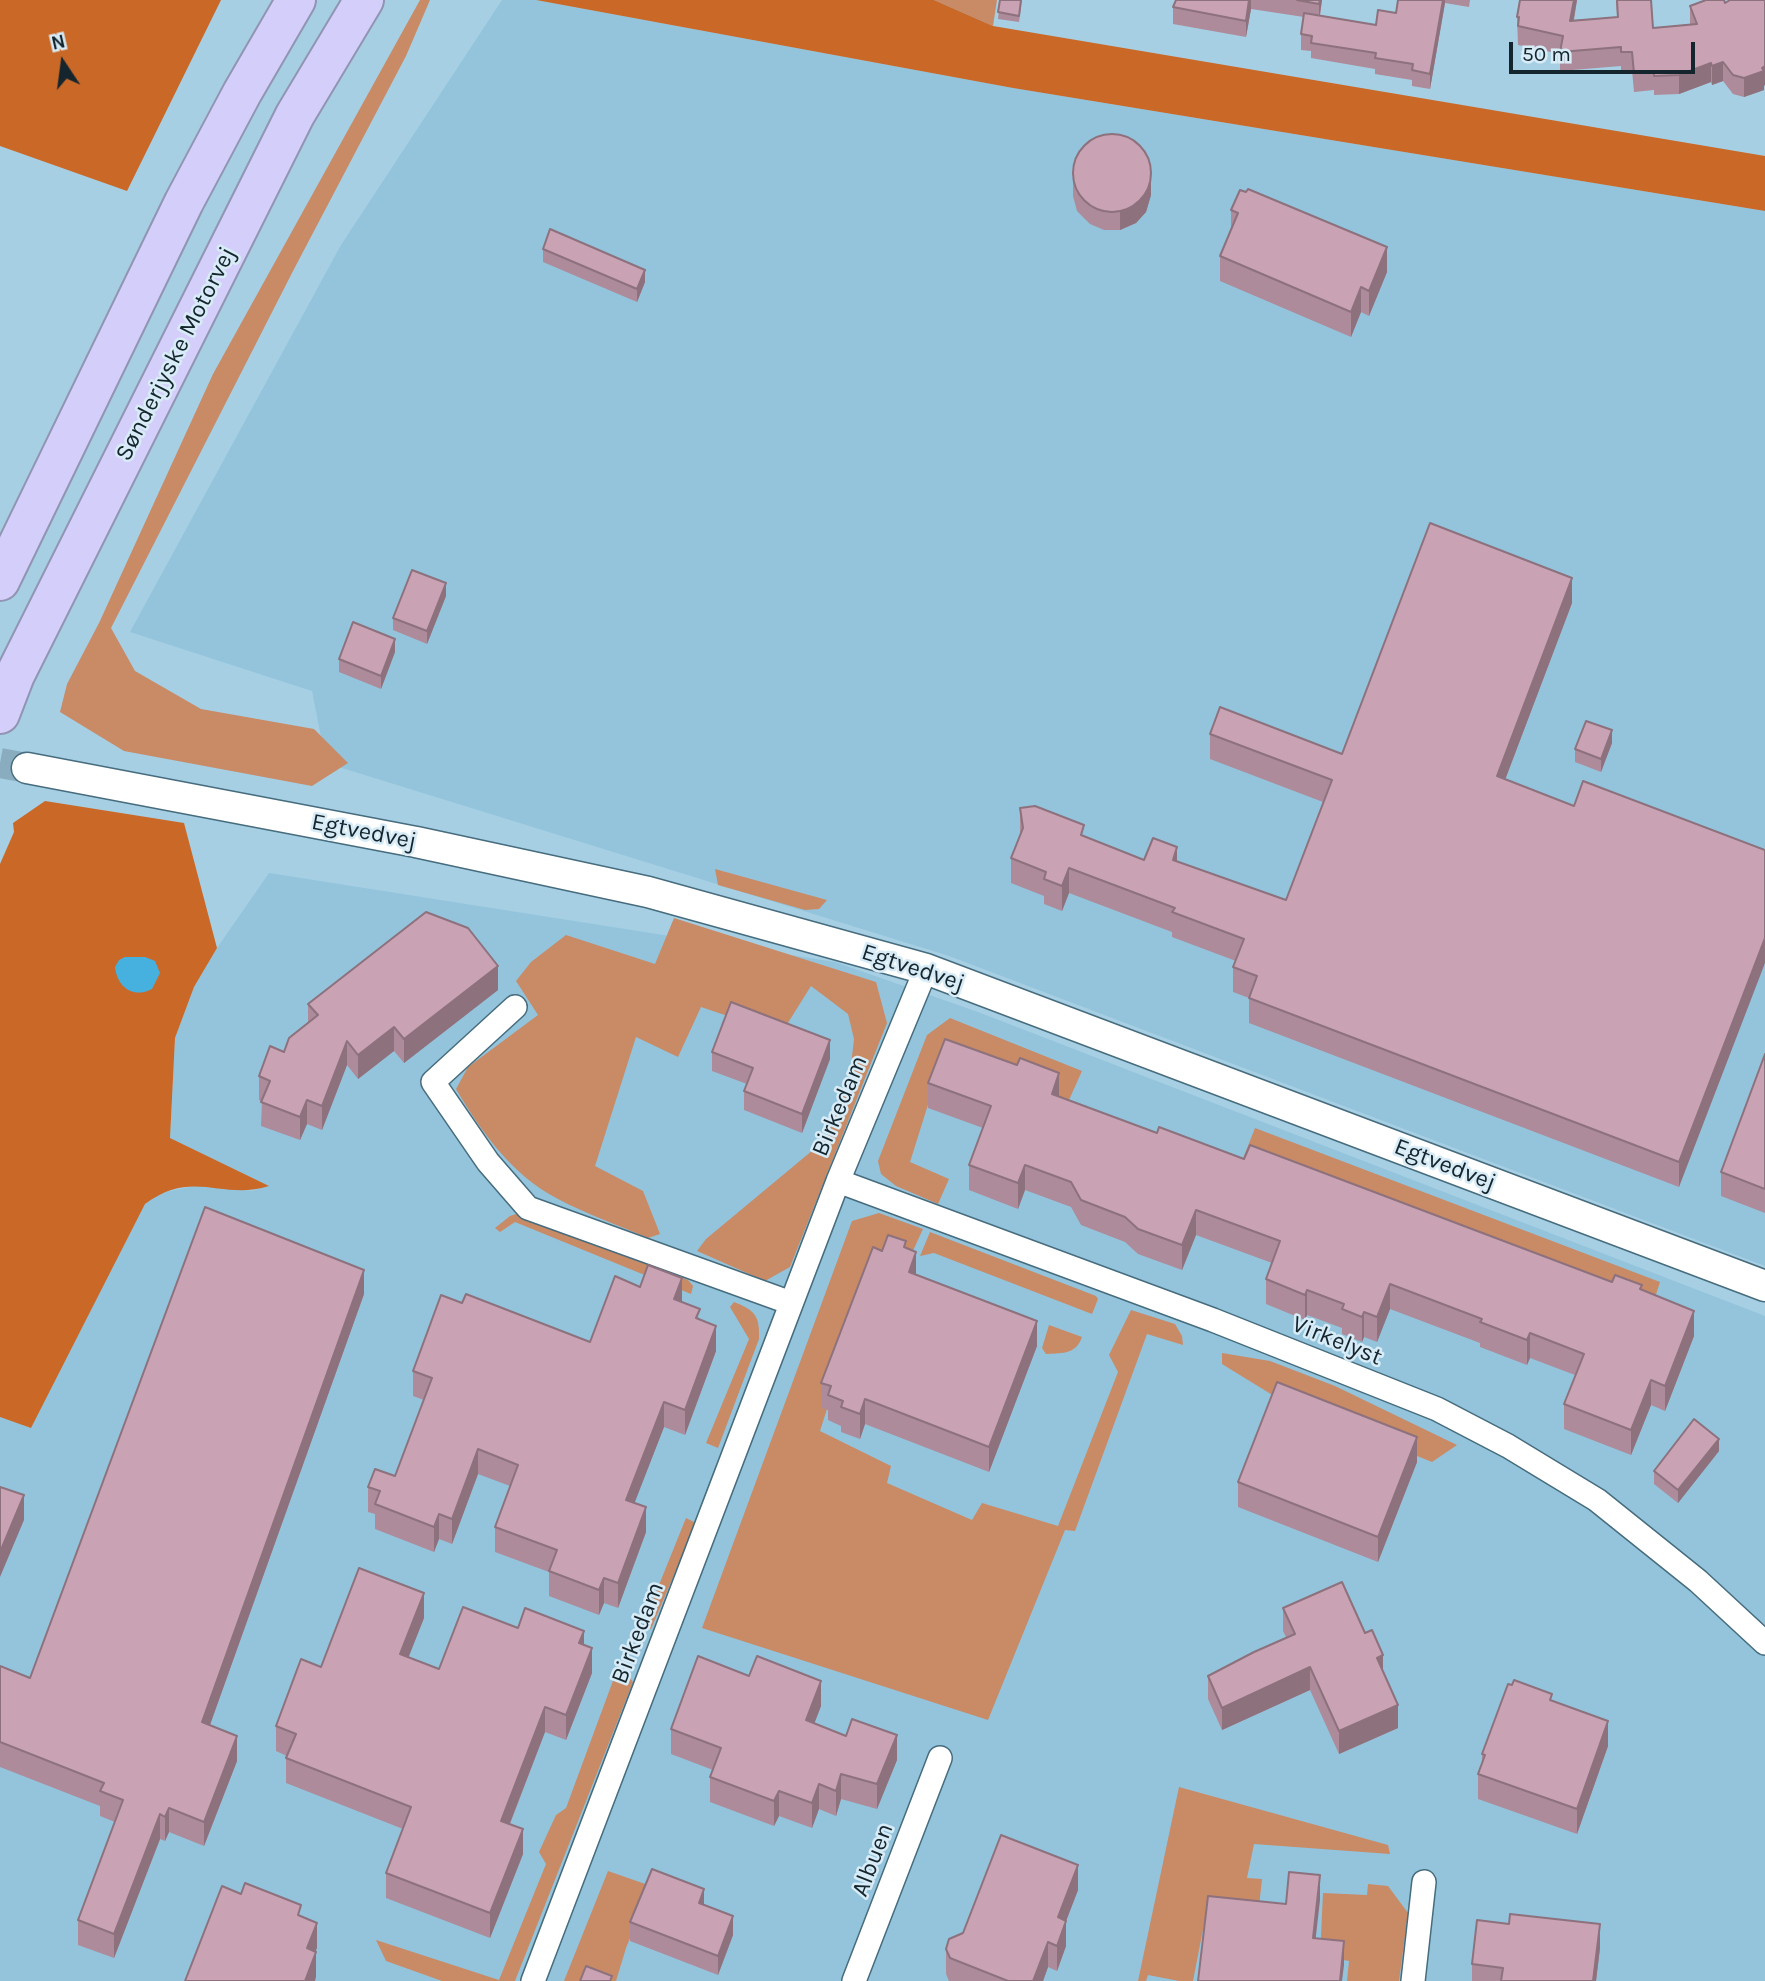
<!DOCTYPE html>
<meta charset="utf-8">
<style>
body{margin:0}
#map{position:relative;width:1765px;height:1981px;overflow:hidden;background:#a6cfe3;font-family:Karla,sans-serif}
canvas{display:block}
.north{position:absolute;left:28px;top:28px;width:70px;height:70px;-webkit-text-stroke:5px #d8ecf7;paint-order:stroke;rotate:347deg;font-size:19px;font-weight:700;line-height:28px;text-align:center;color:#15252d}
.north::after{content:'';display:block;margin:auto;width:24px;height:32px;background:#15252d;clip-path:polygon(50% 0,100% 100%,50% 72%,0 100%)}
.scale{position:absolute;left:1509px;top:42px;width:186px;height:32px;box-sizing:border-box;border:4px solid #15252d;border-top:0;padding-left:9px;font-size:21px;line-height:24px;white-space:nowrap;color:#15252d;-webkit-text-stroke:5px #d8ecf7;paint-order:stroke}
</style>
<div id="map">
<canvas width="1765" height="1981"></canvas>
<div class="north">N</div>
<div class="scale">50 m</div>
</div>
<script>
const g = document.querySelector('canvas').getContext('2d');
g.lineJoin = 'round';
function fill(path, color) { g.fillStyle = color; g.fill(path, 'evenodd'); }
function trace(path, color, width, dash) { g.strokeStyle = color; g.lineWidth = width; g.lineCap = dash ? 'butt' : 'round'; g.setLineDash(dash || []); g.stroke(path); }
function drawText(font, color, halo, rows, align = 'center') {
  g.font = font + ' Karla,sans-serif'; g.lineWidth = 5; g.setLineDash([]); g.textBaseline = 'middle'; g.strokeStyle = halo; g.fillStyle = color; for (const [text, x, y, turn = 0] of rows) {
    g.save(); g.translate(x, y); g.rotate((+turn || 0) * Math.PI / 180); g.textAlign = isNaN(turn) ? turn : align; if (halo) g.strokeText(text, 0, 0); g.fillText(text, 0, 0); g.restore();
  }
}
fill(new Path2D(`
 M502 0H536L1013 88 1765 211V1266L949 956 326 763 312 691 130 632 341 245Z
 M269 873 835 962 978 1012 1765 1316V1981H0V1417L31 1427 145 1204 160 1193 200 1185 252 1191 268 1186 170 1138 175 1038 194 987 217 948Z`), '#93c4dc');
fill(new Path2D(`
 M420 0H430L406 56 293 271 111 628 135 671 201 709 314 729 348 763 312 786 124 751 60 712 67 684 99 623 213 374Z
 M934 0H997L993 26Z
 M715 869 827 900 819 909 805 910 718 885Z
 M674 918 876 982 887 1023 790 1267 765 1281 697 1251 706 1239 825 1140 849 1082 854 1039 848 1014 811 986 781 1034 701 1007 678 1057 636 1037 595 1166 643 1191 660 1234 648 1238C618 1225 586 1214 558 1199 512 1175 482 1133 456 1089L468 1067 538 1015 516 981 531 962 566 935 655 964Z
 M950 1018 1082 1071 1069 1100 943 1057 910 1162 949 1179 938 1204 896 1186 881 1174 878 1161 927 1035Z
 M1255 1128 1660 1282 1653 1304 1242 1161Z
 M522 1212 688 1280 693 1286 691 1294 515 1222 500 1232 495 1228 510 1216Z
 M879 1213 923 1229 906 1266 872 1267 820 1431 891 1466 887 1483 972 1520 982 1503 1058 1526 1118 1372 1109 1355 1131 1310 1175 1324 1182 1336 1183 1345 1147 1334 1075 1531 1065 1530 988 1720 702 1628 852 1221Z
 M930 1232 1096 1296 1098 1299 1092 1314 934 1253 920 1256Z
 M734 1302C755 1310 760 1316 759 1339L718 1448 706 1443 749 1339 730 1307Z
 M1049 1325 1082 1337C1076 1354 1064 1353 1046 1354L1042 1348Z
 M1222 1353 1270 1361 1335 1386 1457 1445 1432 1462 1287 1404 1222 1364Z
 M686 1518 696 1523 651 1629 642 1627Z
 M623 1670 633 1682 515 1981H442L386 1961 376 1940 499 1980 546 1864 539 1852 556 1815 566 1808 614 1678Z
 M1179 1787 1388 1845 1390 1854 1254 1844 1247 1878 1262 1879 1258 1916 1206 1914 1193 1981H1179L1148 1975 1146 1981H1138Z
 M608 1871 651 1886 626 1948 616 1981H564Z
 M1368 1884 1388 1886 1408 1913 1399 1981H1347L1349 1961 1320 1956 1323 1893 1367 1895Z`), '#c98a66');
fill(new Path2D(`
 M0 0H221L127 191 0 146Z
 M536 0H934L993 26 1765 156V211L1013 88Z
 M45 801 184 823 217 948 194 987 175 1038 170 1138 269 1186C222 1201 193 1168 145 1204L31 1428 0 1417V864L14 832 13 823Z`), '#ca6827');
fill(new Path2D(`
 M125 957H145L155 961 160 973 152 989C133 999 117 987 115 967L119 960Z`), '#46b0de');
trace(new Path2D(`
 M0 763 27 768`), '#89adbf', 30, [30, 15]);
const minor = new Path2D(`
 M515 1007 433 1082 488 1162 528 1208 791 1303
 M838 1181 1213 1320 1437 1409 1508 1446 1597 1500 1698 1581 1765 1643
 M533 1981 838 1181 926 969
 M854 1981 940 1758
 M1413 1981 1424 1882`);
const tertiary = new Path2D(`
 M27 768 416 842 648 892 926 969 1765 1286`);
const motorway = new Path2D(`
 M0 581 184 202 242 93 296 0
 M0 714 15 675 295 115 364 0`);
trace(minor, '#466c7e', 26);
trace(tertiary, '#466c7e', 33);
trace(motorway, '#9194b2', 42);
trace(minor, '#fff', 23);
trace(tertiary, '#fff', 30);
trace(motorway, '#d4cffa', 38);
fill(new Path2D(`
 M1000 0H1022L1019 22 998 19Z
 M1176 0H1322L1320 16 1376 25 1396 13 1398 0H1470L1469 7 1445 3 1430 89 1412 86V80L1375 74V69L1311 58V51L1301 50V34L1304 17 1251 9 1246 37 1173 24V7Z
 M1577 0 1574 20 1617 17 1616 0H1651L1653 28 1690 24V6L1764 86V90L1744 97 1733 94 1723 81 1712 85 1711 82 1679 94 1654 95V90L1634 92 1632 70 1621 71V66L1560 71V54L1518 45 1517 17Z
 M1073 177 1151 195 1146 212 1136 223 1120 230H1104L1090 224 1077 211 1073 196Z
 M1246 192 1387 272 1369 316 1361 312 1351 337 1220 281V256L1231 230V210Z
 M543 249 645 282 637 302 543 262Z
 M446 596 427 644 393 630V618Z
 M1572 603 1505 780 1574 806 1765 850 1679 1187 1249 1023V998L1233 992V967L1236 961 1172 937V932L1069 893 1062 911 1044 904V896L1011 883V858L1020 835V808L1084 837 1144 860 1177 861 1286 900 1323 802 1210 759V734L1342 754Z
 M395 652 381 689 339 672V659Z
 M1612 743 1601 772 1575 762V749Z
 M498 990 404 1063 394 1051 358 1079 347 1065 322 1130 307 1124 300 1140 261 1126 262 1101 259 1100V1076L284 1052 308 1023V1004Z
 M712 1052 830 1059 802 1133 744 1110V1091L747 1084 712 1071Z
 M1765 1054V1213L1721 1196V1172Z
 M1017 1065 1059 1097 1157 1133 1244 1159 1612 1282 1642 1290 1694 1336 1665 1411 1651 1405 1631 1455 1564 1429V1404L1575 1375 1530 1358 1527 1365 1480 1347V1343L1390 1309 1377 1342 1364 1337 1362 1342 1342 1334V1328L1307 1315 1305 1320 1266 1304V1279L1272 1263 1196 1235 1182 1270 1138 1254 1125 1242 1081 1225 1071 1207 1025 1190 1018 1209 969 1190V1165L983 1128 928 1108V1083Z
 M906 1248 916 1275 1037 1346 989 1472 865 1424 860 1439 841 1432V1426L828 1420V1410L821 1408V1383L882 1251Z
 M364 1294 210 1725 237 1761 204 1846 169 1832 165 1841 160 1839 114 1958 78 1945V1920L115 1822 100 1816V1806L0 1767V1666L30 1678Z
 M682 1302 700 1319 716 1351 685 1435 664 1427 634 1503 646 1532 618 1608 604 1603 599 1615 549 1596V1572L495 1552V1527L510 1486 478 1474 452 1544 439 1539 434 1552 375 1529V1514L368 1512V1487L395 1476 424 1400 413 1396V1371L462 1303 590 1342Z
 M1719 1451 1678 1503 1654 1484V1471Z
 M1417 1462 1378 1562 1238 1507V1482Z
 M1283 1608 1383 1672 1398 1728 1339 1754 1310 1690 1222 1730 1208 1699V1676L1286 1637 1283 1631Z
 M424 1618 408 1657 439 1669 518 1628 584 1645 592 1673 566 1740 545 1732 510 1824 523 1854 490 1938 386 1898V1873L403 1829 286 1783V1758L287 1756 276 1751V1726L321 1667Z
 M1552 1700 1608 1746 1577 1834 1478 1799V1774L1482 1763V1754Z
 M821 1706 814 1724 897 1760 877 1809 841 1799 836 1816 819 1809 812 1828 779 1816 774 1826 710 1802V1777L713 1770 671 1754V1729Z
 M1078 1890 1066 1921V1946L1057 1971 1048 1967 1043 1981H949L946 1974V1949Z
 M630 1922 733 1935 718 1975 630 1941Z
 M1600 1948 1596 1981H1472V1964Z`), '#ad8b9a');
fill(new Path2D(`
 M1249 0H1251V9L1246 37V21Z
 M1320 0H1322L1319 20V4Z
 M1443 0H1445V3L1430 89V74Z
 M1574 0H1577L1570 40V21Z
 M1723 62V81L1712 85V66Z
 M1711 63V82L1679 94V75Z
 M1765 66V85L1764 86V90L1744 97V78Z
 M1151 176V195L1146 212 1136 223 1120 230V211Z
 M1387 247V272L1369 316V291Z
 M645 270V282L637 302V289Z
 M1361 287V312L1351 337V312Z
 M1572 578V603L1497 801V776Z
 M446 583V596L427 644V631Z
 M395 639V652L381 689V676Z
 M1612 730V743L1601 772V759Z
 M1177 847V872L1173 860Z
 M1069 868V893L1062 911V886Z
 M1765 938V963L1679 1187V1162Z
 M498 966V990L404 1063V1039Z
 M394 1027V1051L358 1079V1055Z
 M830 1040V1059L802 1133V1114Z
 M347 1041V1065L322 1130V1106Z
 M1059 1073V1098L1052 1094Z
 M307 1100V1124L300 1140V1117Z
 M1025 1165V1190L1018 1209V1183Z
 M1196 1210V1235L1182 1270V1245Z
 M916 1252V1277L909 1272Z
 M364 1270V1294L202 1747V1722Z
 M682 1278V1303L674 1299Z
 M1390 1284V1309L1377 1342V1317Z
 M1307 1290V1315L1305 1320V1295Z
 M1694 1311V1336L1665 1411V1386Z
 M1364 1312V1337L1362 1342V1317Z
 M1037 1321V1346L989 1472V1447Z
 M716 1326V1351L685 1435V1410Z
 M1530 1333V1358L1527 1365V1340Z
 M1651 1380V1405L1631 1455V1430Z
 M865 1399V1424L860 1439V1414Z
 M664 1402V1427L626 1525V1500Z
 M1417 1437V1462L1378 1562V1537Z
 M1719 1439V1451L1678 1503V1490Z
 M478 1449V1474L452 1544V1519Z
 M24 1495V1520L0 1577V1552Z
 M646 1507V1532L618 1608V1583Z
 M439 1514V1539L434 1552V1527Z
 M604 1578V1603L599 1615V1590Z
 M424 1593V1618L400 1679V1654Z
 M584 1631V1656L579 1643Z
 M592 1648V1673L566 1740V1715Z
 M1383 1655V1678L1377 1658Z
 M1310 1667V1690L1222 1730V1708Z
 M821 1681V1706L806 1745V1720Z
 M1398 1705V1728L1339 1754V1731Z
 M545 1707V1732L501 1846V1821Z
 M1608 1721V1746L1577 1834V1809Z
 M897 1735V1760L877 1809V1784Z
 M237 1736V1761L204 1846V1822Z
 M841 1774V1799L836 1816V1791Z
 M819 1784V1809L812 1828V1803Z
 M779 1791V1816L774 1826V1801Z
 M169 1808V1832L165 1841V1817Z
 M160 1814V1839L114 1958V1934Z
 M523 1829V1854L490 1938V1913Z
 M1078 1865V1890L1058 1942V1917Z
 M1320 1875V1900L1313 1962V1938Z
 M704 1889V1908L699 1903Z
 M733 1916V1935L718 1975V1956Z
 M1066 1921V1946L1057 1971V1946Z
 M317 1923V1948L307 1973V1948Z
 M1600 1924V1948L1596 1981H1593Z
 M1344 1941V1965L1342 1981H1340Z
 M1048 1942V1967L1043 1981H1033Z
 M316 1952V1977L315 1981H305Z`), '#8d717d');
const building = new Path2D(`
 M1000 0H1021L1019 16 998 12Z
 M1176 0H1249L1246 21 1173 7Z
 M1297 0H1320L1319 4Z
 M1398 0H1443L1430 74 1412 70 1413 64 1375 58 1376 53 1311 43 1312 36 1301 34 1304 13 1376 25 1378 10 1396 13Z
 M1520 0H1574L1570 21 1618 17 1617 0H1651L1653 28 1697 24 1690 6 1706 0H1724L1725 3 1730 0H1765V66L1762 68 1764 71 1744 78 1733 75 1723 62 1712 66 1711 63 1679 75 1654 76V71L1634 73 1632 52H1621V47L1560 52 1563 36 1518 26 1519 17H1517Z
 M1073 173a39 39 0 1 1 78 0a39 39 0 1 1-78 0Z
 M1248 189 1387 247 1369 291 1361 287 1351 312 1220 256 1238 213 1231 210 1240 190 1246 192Z
 M550 229 645 270 637 289 543 249Z
 M1430 523 1572 578 1497 776 1574 806 1583 781 1765 850V938L1679 1162 1249 998 1257 976 1233 967 1244 939 1172 912 1175 908 1069 868 1062 886 1044 879 1046 872 1011 858 1023 828 1020 808 1035 806 1084 825 1081 835 1144 860 1153 838 1177 847 1173 860 1286 900 1332 780 1210 734 1220 707 1342 754Z
 M412 570 446 583 427 631 393 618Z
 M353 622 395 639 381 676 339 659Z
 M1586 721 1612 730 1601 759 1575 749Z
 M426 912 468 928 498 966 404 1039 394 1027 358 1055 347 1041 322 1106 307 1100 300 1117 261 1102 270 1081 259 1076 270 1046 284 1052 289 1038 318 1015 308 1004Z
 M731 1002 830 1040 802 1114 744 1091 753 1068 712 1052Z
 M945 1039 1017 1065 1020 1058 1059 1073 1052 1094 1157 1133 1159 1127 1244 1159 1250 1145 1612 1282 1615 1275 1642 1285 1640 1289 1694 1311 1665 1386 1651 1380 1631 1430 1564 1404 1584 1354 1530 1333 1527 1340 1480 1322 1482 1319 1390 1284 1377 1317 1364 1312 1362 1317 1342 1309 1344 1304 1307 1290 1305 1295 1266 1279 1280 1241 1196 1210 1182 1245 1138 1229 1125 1217 1081 1200 1071 1182 1025 1165 1018 1183 969 1165 991 1106 928 1083Z
 M1765 1054V1189L1721 1172Z
 M205 1207 364 1270 202 1722 237 1736 204 1822 169 1808 165 1817 160 1814 114 1934 78 1920 123 1800 100 1791 104 1783 0 1742V1666L30 1678Z
 M888 1235 906 1241 904 1247 916 1252 909 1272 1037 1321 989 1447 865 1399 860 1414 841 1407 843 1401 828 1395 831 1386 821 1383 873 1247 882 1251Z
 M648 1265 682 1278 674 1299 700 1309 696 1318 716 1326 685 1410 664 1402 626 1500 646 1507 618 1583 604 1578 599 1590 549 1571 557 1550 495 1527 518 1465 478 1449 452 1519 439 1514 434 1527 375 1504 380 1491 368 1487 375 1469 395 1476 432 1378 413 1371 441 1295 462 1303 466 1294 590 1342 615 1276 640 1287Z
 M1277 1382 1417 1437 1378 1537 1238 1482Z
 M1694 1419 1719 1439 1678 1490 1654 1471Z
 M0 1487 24 1495 0 1552Z
 M359 1568 424 1593 400 1654 439 1669 463 1607 518 1628 525 1608 584 1631 579 1643 592 1648 566 1715 545 1707 501 1821 523 1829 490 1913 386 1873 411 1807 286 1758 296 1734 276 1726 301 1659 321 1667Z
 M1342 1582 1365 1633 1372 1630 1383 1655 1377 1658 1398 1705 1339 1731 1310 1667 1222 1708 1208 1676 1254 1652 1295 1634 1283 1608Z
 M698 1656 749 1676 757 1656 821 1681 806 1720 846 1736 852 1719 897 1735 877 1784 841 1774 836 1791 819 1784 812 1803 779 1791 774 1801 710 1777 721 1748 671 1729Z
 M1514 1680 1552 1694 1550 1700 1608 1721 1577 1809 1478 1774 1485 1755 1482 1754 1508 1684 1512 1685Z
 M1001 1835 1078 1865 1058 1917 1066 1921 1057 1946 1048 1942 1033 1981H1008L950 1958 946 1949 949 1939 963 1933Z
 M652 1869 704 1889 699 1903 733 1916 718 1956 630 1922Z
 M1289 1872 1320 1875 1313 1938 1344 1941 1340 1981H1198L1208 1896 1286 1904Z
 M245 1883 301 1905 298 1915 317 1923 307 1948 316 1952 305 1981H185L222 1886 241 1894Z
 M1510 1914 1600 1924 1593 1981H1501L1503 1968 1472 1964 1477 1920 1509 1924Z
 M586 1966 612 1976 610 1981H580Z`);
fill(building, '#c9a2b3');
trace(building, '#8d717d', 2);
drawText('24px', '#15252d', '#d8ecf7', [
 ["Sønderjyske Motorvej",176,354,-63],
 ["Egtvedvej",364,832,11],
 ["Egtvedvej",913,968,18],
 ["Birkedam",840,1106,-67],
 ["Egtvedvej",1445,1165,21],
 ["Virkelyst",1337,1341,22],
 ["Birkedam",638,1633,-69],
 ["Albuen",873,1860,-69]
]);
</script>
